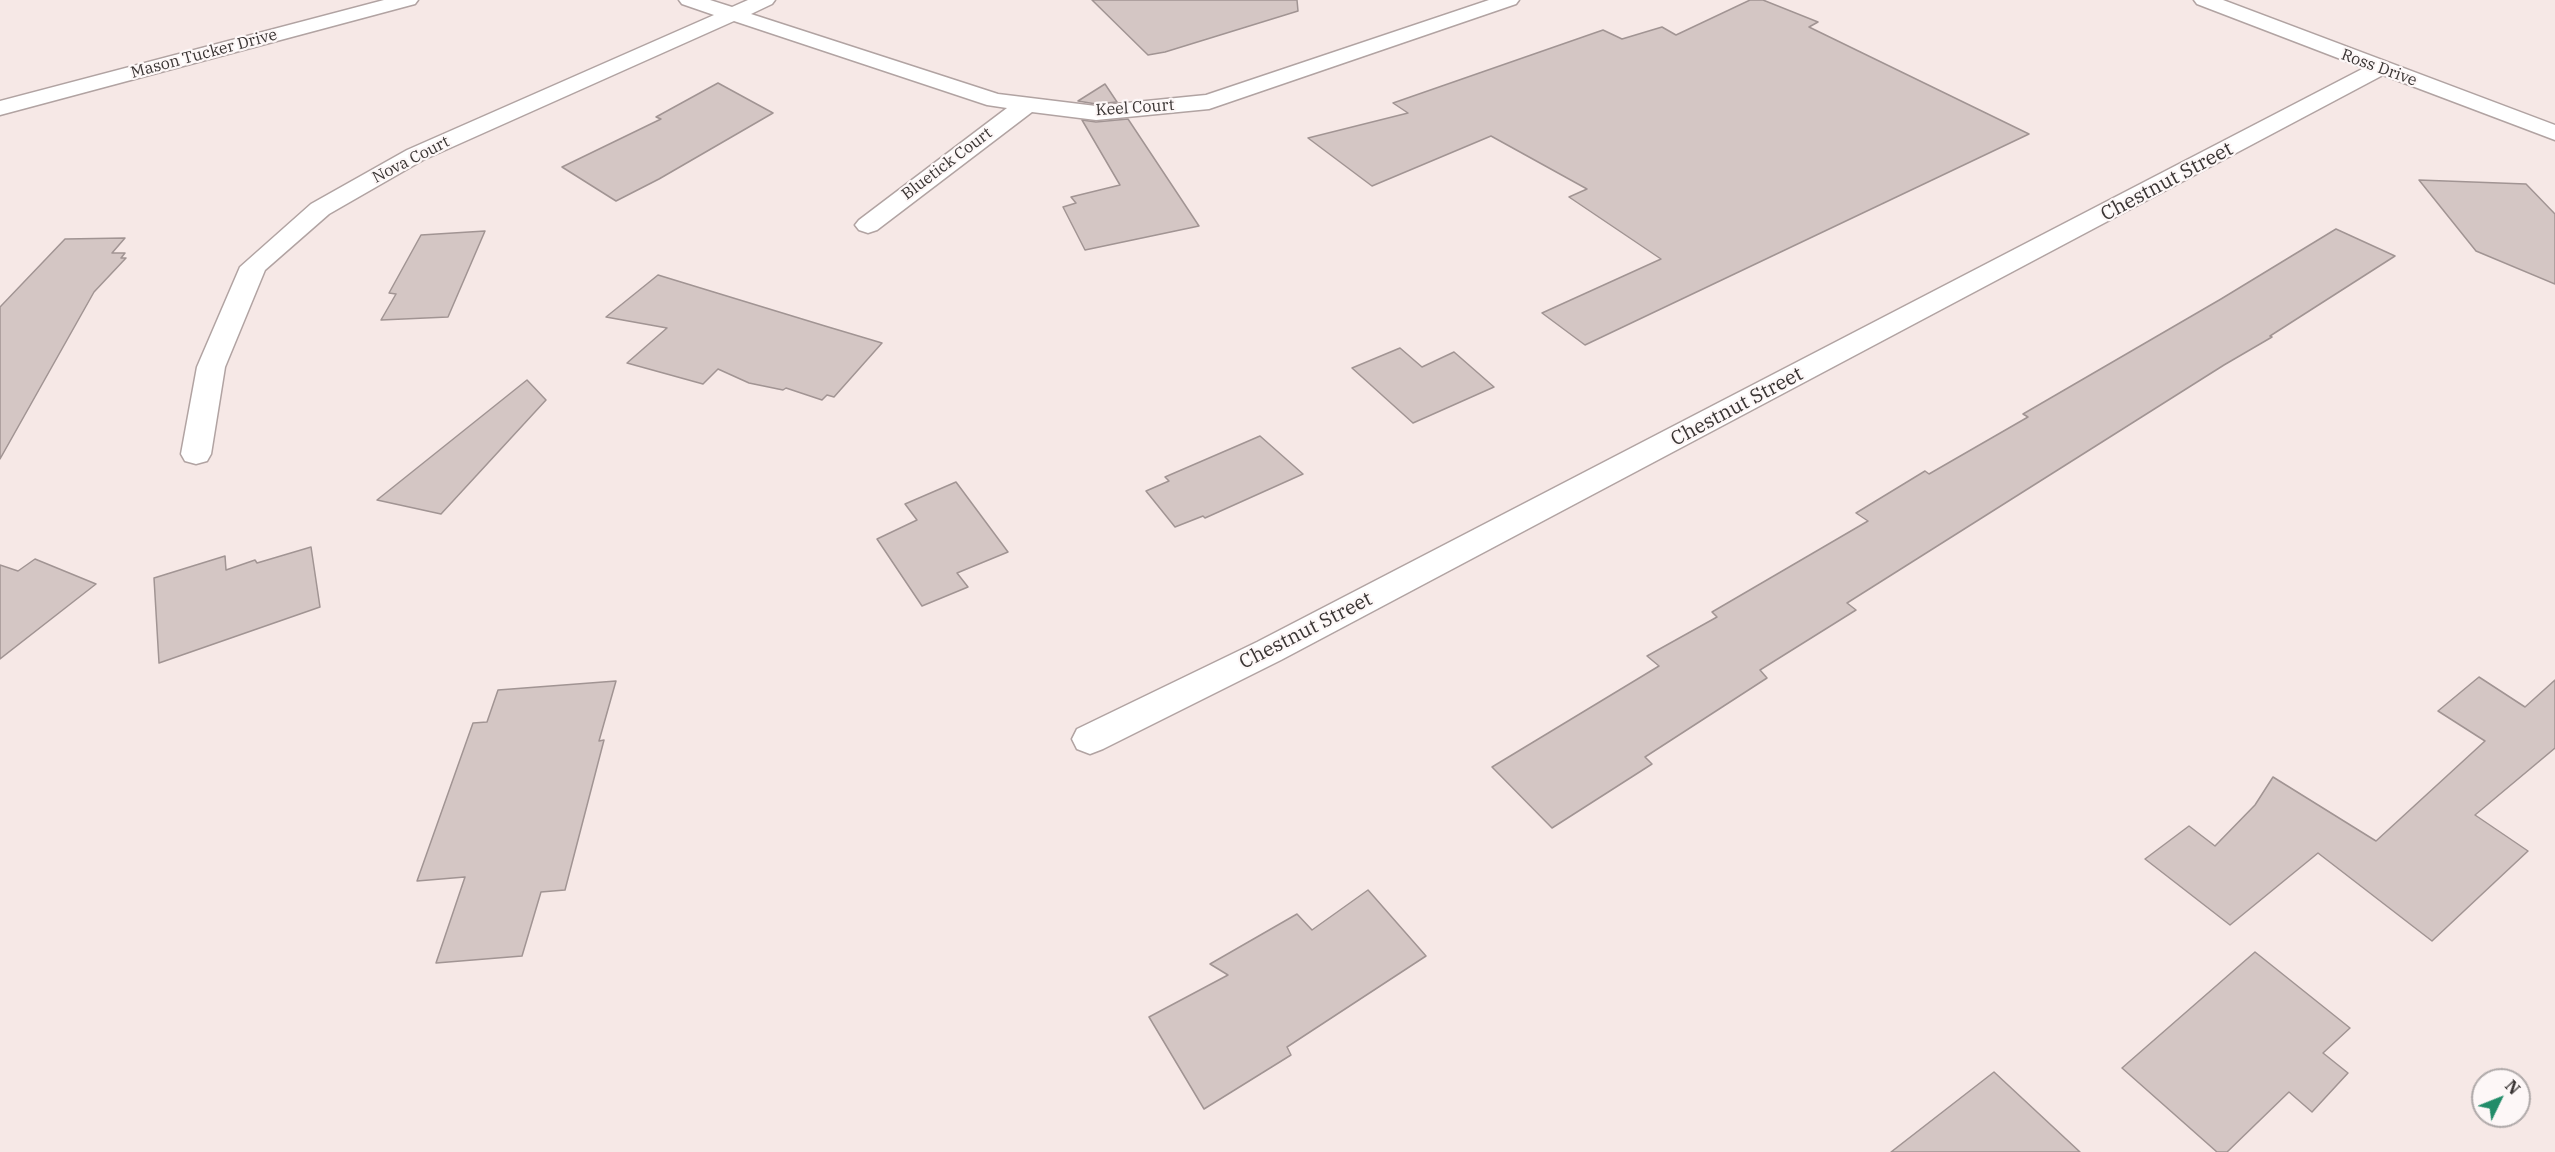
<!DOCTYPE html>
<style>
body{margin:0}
#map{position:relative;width:2555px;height:1152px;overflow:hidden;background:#f6e8e6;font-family:"IBM Plex Serif",serif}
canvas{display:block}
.north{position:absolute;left:2471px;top:1068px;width:60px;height:60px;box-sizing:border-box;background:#fdf7f7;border:2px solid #afa9a9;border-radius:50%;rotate:47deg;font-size:16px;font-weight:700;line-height:24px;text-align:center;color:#393433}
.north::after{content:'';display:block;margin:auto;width:21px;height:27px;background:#228c69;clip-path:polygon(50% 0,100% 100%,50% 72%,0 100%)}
</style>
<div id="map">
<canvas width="2555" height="1152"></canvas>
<div class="north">N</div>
</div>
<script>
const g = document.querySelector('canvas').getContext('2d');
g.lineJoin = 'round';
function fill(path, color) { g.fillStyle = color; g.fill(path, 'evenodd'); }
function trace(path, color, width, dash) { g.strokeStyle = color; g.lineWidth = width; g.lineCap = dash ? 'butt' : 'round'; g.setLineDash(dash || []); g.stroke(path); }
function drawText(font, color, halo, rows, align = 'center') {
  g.font = font + ' "IBM Plex Serif",serif'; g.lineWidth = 4.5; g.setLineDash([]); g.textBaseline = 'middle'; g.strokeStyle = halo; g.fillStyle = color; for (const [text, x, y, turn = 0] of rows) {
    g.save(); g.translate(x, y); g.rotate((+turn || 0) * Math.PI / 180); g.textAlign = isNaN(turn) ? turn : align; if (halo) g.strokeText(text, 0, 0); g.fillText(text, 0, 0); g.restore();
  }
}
const building = new Path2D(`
 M1092 0H1297L1298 11 1165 52 1148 55Z
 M1750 0H1763L1818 22 1809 27 2029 134 1585 345 1542 313 1661 259 1569 197 1587 189 1491 136 1372 186 1308 138 1408 113 1393 103 1603 30 1622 39 1662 27 1676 35Z
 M718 83 773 113 659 179 616 201 562 167 661 119 656 117Z
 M1105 84 1117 102 1096 104 1078 101Z
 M1128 119 1199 226 1085 250 1063 207 1076 203 1071 197 1120 185 1082 120 1096 122Z
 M2419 180 2526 184 2555 214V284L2476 251Z
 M2336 229 2395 256 2270 336 2272 337 2224 365 1847 603 1856 610 1760 670 1767 678 1645 757 1652 764 1552 828 1492 767 1659 666 1647 656 1717 617 1712 612 1868 521 1856 513 1925 471 1929 474 2028 417 2023 414 2221 299Z
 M485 231 448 317 381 320 396 294 389 293 421 235Z
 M125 238 112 253H125L121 258H126L94 292 0 459V307L65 239Z
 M658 275 825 326 882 343 834 397 827 395 822 400 786 388 783 390 749 383 718 369 703 384 627 363 667 328 606 317Z
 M1400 348 1422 367 1454 352 1494 387 1413 423 1352 368Z
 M527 380 546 400 441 514 377 500Z
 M1260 436 1303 474 1205 518 1203 516 1175 527 1146 491 1169 481 1165 477Z
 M956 482 1008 552 957 573 968 587 922 606 877 539 917 520 905 504Z
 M311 547 320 607 159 663 154 578 225 556 226 570 255 560 257 563Z
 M35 559 96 584 0 659V565L18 571Z
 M2479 677 2525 707 2555 680V748L2475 815 2528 851 2432 941 2318 853 2230 925 2145 859 2189 826 2215 846 2255 805 2273 777 2376 841 2485 741 2438 711Z
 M616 681 599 741 604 740 565 890 541 892 522 956 436 963 465 877 417 881 473 723 487 722 498 690Z
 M1368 890 1426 956 1287 1047 1291 1055 1204 1109 1149 1017 1228 975 1210 964 1297 914 1312 930Z
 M2255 952 2350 1028 2323 1053 2348 1073 2312 1112 2289 1092 2227 1152H2217L2122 1068Z
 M1994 1072 2080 1152H1891Z`);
fill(building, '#d4c6c4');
trace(building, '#a19493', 1.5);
const street = new Path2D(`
 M384 0H418L415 4 0 115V101Z
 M679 0H710L732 7 748 0H775L772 4 751 14 998 94 1096 106 1206 95 1489 0H1519L1516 4 1209 109 1096 120 1032 112 877 230 868 233 859 230 855 225 859 220 1007 108 987 105 734 21 423 160 329 214 265 270 225 367 211 454 207 461 196 464 185 461 181 454 197 367 240 267 311 204 407 150 714 15 682 4Z
 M2194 0H2223L2555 125V140L2383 75 1281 660 1103 749 1090 754 1077 749 1072 739 1077 729 1257 642 2364 68 2197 4Z`);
trace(street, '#b1a3a2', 3);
fill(street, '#fff');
drawText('16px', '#393433', '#fdf7f7', [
 ["Mason Tucker Drive",204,54,-15],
 ["Ross Drive",2379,68,20],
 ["Keel Court",1135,108,-4],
 ["Nova Court",411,160,-27],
 ["Bluetick Court",947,164,-37]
]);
drawText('20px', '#393433', '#fdf7f7', [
 ["Chestnut Street",2167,182,-28],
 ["Chestnut Street",1737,407,-28],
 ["Chestnut Street",1306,631,-27]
]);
</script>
